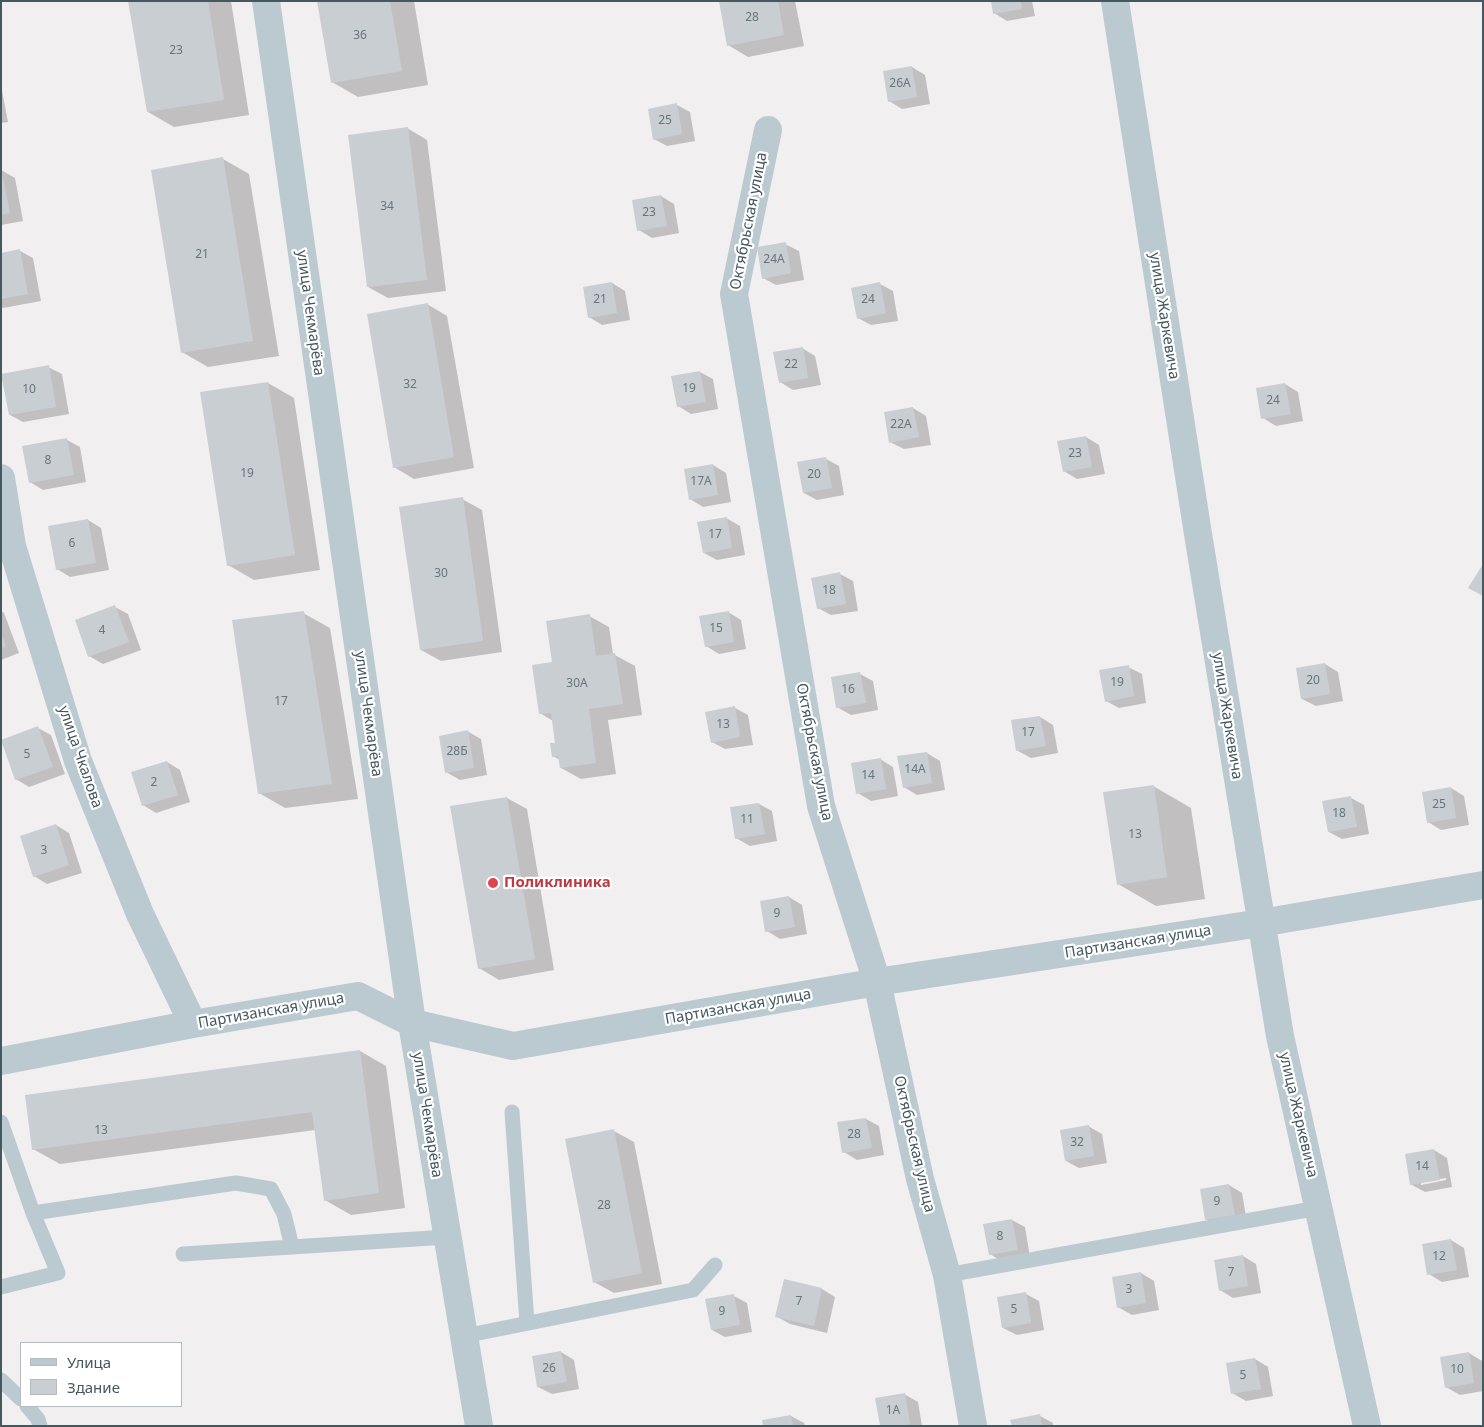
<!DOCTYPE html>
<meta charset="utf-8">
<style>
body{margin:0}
#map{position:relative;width:1484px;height:1427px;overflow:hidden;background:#f2eff0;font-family:"Noto Sans",sans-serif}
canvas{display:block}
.frame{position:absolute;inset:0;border:2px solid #45575f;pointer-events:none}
.legend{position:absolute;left:20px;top:1342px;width:162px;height:65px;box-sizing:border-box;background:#fff;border:1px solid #b5bcbf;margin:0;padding:6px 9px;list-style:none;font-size:15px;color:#45575f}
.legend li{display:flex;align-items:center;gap:10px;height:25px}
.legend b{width:25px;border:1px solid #b5bcbf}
</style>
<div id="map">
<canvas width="1484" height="1427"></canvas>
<div class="frame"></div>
<ul class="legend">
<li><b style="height:6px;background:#bbcad0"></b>Улица</li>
<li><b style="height:14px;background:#c9ced3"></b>Здание</li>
</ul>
</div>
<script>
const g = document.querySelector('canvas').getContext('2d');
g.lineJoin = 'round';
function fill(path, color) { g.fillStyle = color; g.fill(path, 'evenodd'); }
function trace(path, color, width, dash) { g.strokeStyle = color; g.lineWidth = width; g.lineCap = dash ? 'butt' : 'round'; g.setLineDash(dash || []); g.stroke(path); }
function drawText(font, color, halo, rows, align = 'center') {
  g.font = font + ' "Noto Sans",sans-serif'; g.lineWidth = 4.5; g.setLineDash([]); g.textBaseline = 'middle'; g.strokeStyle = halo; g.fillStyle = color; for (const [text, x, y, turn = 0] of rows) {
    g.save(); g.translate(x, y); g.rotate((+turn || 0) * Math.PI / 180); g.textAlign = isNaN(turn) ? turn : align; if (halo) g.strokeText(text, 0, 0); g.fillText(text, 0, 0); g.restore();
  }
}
fill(new Path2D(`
 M130 1H231L249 115 174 127 148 112Z
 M318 1H414L428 85 358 97 332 82Z
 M720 1H795L804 46 748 57 728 45Z
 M992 1H1032L1035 16 1007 21 994 13Z
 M912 67 925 75 930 104 902 109 889 101Z
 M1 85 8 122 1 123Z
 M677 105 690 112 695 141 667 146 654 139Z
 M407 128 427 140 446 291 388 298 368 287Z
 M223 159 249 174 279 356 208 367 182 352Z
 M1 170 15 178 23 221 1 225Z
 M661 196 674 204 679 233 652 238 639 230Z
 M785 244 799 251 804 280 776 285 763 278Z
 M20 251 33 258 41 301 3 308 1 307V254Z
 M612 283 625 291 630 320 602 325 589 317Z
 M880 284 893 291 898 321 871 325 858 318Z
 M427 304 447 316 474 468 414 479 394 467Z
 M802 348 815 356 821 385 793 390 780 382Z
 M48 367 62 374 69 414 23 422 10 415Z
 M700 372 713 379 718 409 691 414 678 406Z
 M268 383 294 398 320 570 254 580 228 565Z
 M1285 384 1298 392 1303 421 1276 426 1263 418Z
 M913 408 926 416 931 445 904 449 890 442Z
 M1086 437 1099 445 1105 474 1077 479 1064 471 1059 442Z
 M67 440 80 447 86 482 43 490 30 482Z
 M826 459 839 466 844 495 817 500 804 493Z
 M713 465 726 473 731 502 703 507 690 499Z
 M462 499 482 510 502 652 441 661 421 650Z
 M726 518 740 526 745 555 717 560 704 553Z
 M88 520 101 528 109 570 70 577 57 569Z
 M840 574 853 581 858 611 831 615 818 608Z
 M115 607 128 614 141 650 103 664 89 656Z
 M1 611 4 613 19 653 1 660Z
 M728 612 741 620 746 649 719 654 706 646Z
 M303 613 330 628 358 799 285 808 259 793Z
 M589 616 609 627 613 654 635 666 642 715 608 720 616 774 581 779 561 768 560 760 553 756 557 744 553 721 540 713Z
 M1325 664 1338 672 1343 701 1316 706 1302 699Z
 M1128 667 1142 674 1146 703 1119 708 1106 701Z
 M860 674 873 681 878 710 851 715 837 707Z
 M735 708 748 715 753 745 725 749 712 742Z
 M1040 717 1053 725 1058 753 1031 758 1018 751 1013 721Z
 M38 728 51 735 65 774 29 787 16 779Z
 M467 731 481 739 487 775 460 780 446 772Z
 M927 753 940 761 945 790 917 795 904 787Z
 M880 759 893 767 898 796 871 801 858 793Z
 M167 762 180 770 190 802 156 813 143 805Z
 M1153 786 1191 808 1205 899 1156 906 1118 884Z
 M1451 788 1464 796 1469 825 1441 830 1428 822Z
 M507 798 527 809 554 970 499 980 479 968 452 808Z
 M1351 798 1364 805 1369 834 1342 839 1329 832Z
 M759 804 772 811 777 841 750 846 736 838Z
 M56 825 69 833 82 873 47 884 34 876Z
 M789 897 802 905 807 934 780 939 767 931Z
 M360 1051 386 1066 405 1208 351 1215 325 1200 315 1130 60 1164 33 1149Z
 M866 1119 879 1126 884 1155 857 1160 844 1152Z
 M1088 1126 1102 1134 1107 1163 1079 1168 1066 1161Z
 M614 1131 634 1142 662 1284 614 1293 594 1282Z
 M1434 1150 1447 1158 1452 1187 1425 1192 1412 1185ZM1446 1178V1180L1421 1185V1182Z
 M1229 1185 1242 1193 1247 1222 1220 1227 1207 1220Z
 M1012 1220 1025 1227 1030 1257 1003 1262 990 1254 984 1225Z
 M1451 1240 1464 1248 1469 1277 1442 1282 1429 1274Z
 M1243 1256 1256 1264 1261 1293 1233 1298 1220 1290Z
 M1141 1273 1154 1281 1159 1310 1132 1315 1118 1307Z
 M785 1281 822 1289 835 1297 827 1333 790 1324 776 1316Z
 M1026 1294 1039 1301 1044 1330 1017 1335 1003 1328Z
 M734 1296 747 1303 752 1332 725 1337 712 1330Z
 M561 1352 574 1360 579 1389 552 1394 538 1387Z
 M1469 1353 1482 1361 1483 1391 1460 1395 1446 1387Z
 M1255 1359 1268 1367 1273 1396 1246 1401 1232 1393Z
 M904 1394 918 1402 922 1426H882Z
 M791 1416 804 1423 805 1426H764Z
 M1040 1416 1053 1423V1426H1013Z`), '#0003');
fill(new Path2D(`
 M128 1H208L224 100 147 112Z
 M317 1H390L402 71 331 83Z
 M719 1H778L784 35 727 46Z
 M991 1H1021L1022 9 993 14Z
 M912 66 917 97 888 102 883 71Z
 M677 103 682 134 653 140 648 109Z
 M408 127 427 280 367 287 348 135Z
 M223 157 253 341 181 353 151 170Z
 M1 168 10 213 1 215Z
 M661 195 667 226 637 231 632 200Z
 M786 242 791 273 762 279 757 247Z
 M20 249 28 294 1 299V253Z
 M612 282 617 313 588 318 583 287Z
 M880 282 886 313 857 319 851 288Z
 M428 303 454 457 393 468 367 314Z
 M803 347 808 378 779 383 773 352Z
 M49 365 56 407 9 415 1 374Z
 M700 371 706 402 677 407 671 376Z
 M268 382 295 555 227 566 200 392Z
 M1285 383 1291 414 1261 419 1256 388Z
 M913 407 919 437 889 443 884 412Z
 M1086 436 1092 467 1063 472 1057 441Z
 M67 438 74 475 29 483 22 446Z
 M826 457 832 488 803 493 797 462Z
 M713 464 718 495 689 500 684 469Z
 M463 497 483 641 420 650 399 507Z
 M727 517 732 548 703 553 697 522Z
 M88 519 96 563 56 570 48 526Z
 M1483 564V596L1468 588Z
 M840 572 846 604 817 609 811 578Z
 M115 605 129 642 88 657 75 620Z
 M304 611 332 784 258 794 232 620Z
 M729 611 734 642 705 647 699 616Z
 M590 614 596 656 615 653 623 704 589 709 596 763 560 768 558 756 552 757 550 743H555L551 713 539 714 532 665 552 662 546 621Z
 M1 632 6 646 1 648Z
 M1325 663 1330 694 1301 699 1296 668Z
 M1129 665 1134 696 1105 702 1099 670Z
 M860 672 866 703 836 708 831 677Z
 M735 706 740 737 711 743 705 712Z
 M1040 716 1046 746 1016 751 1011 720Z
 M38 726 53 767 15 780 1 740Z
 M468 730 474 768 445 773 439 736Z
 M927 752 932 783 903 788 897 756Z
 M881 758 886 789 856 794 851 763Z
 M167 761 178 795 142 806 131 772Z
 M1154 785 1167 877 1117 885 1103 792Z
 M1451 787 1456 818 1427 823 1422 792Z
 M1351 796 1357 827 1328 832 1322 801Z
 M507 797 535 959 478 969 450 806Z
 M759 803 765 834 735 839 730 807Z
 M56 824 69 865 33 877 20 836Z
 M789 896 795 927 765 932 760 901Z
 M360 1050 379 1193 324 1201 312 1112 32 1150 25 1095Z
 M866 1118 872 1148 842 1153 837 1122Z
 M1089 1125 1094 1156 1065 1161 1060 1130Z
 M614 1129 642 1273 593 1283 565 1139Z
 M1434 1149 1440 1180 1410 1185 1405 1154Z
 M1229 1184 1235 1215 1205 1220 1200 1189Z
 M1012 1219 1018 1250 989 1255 983 1224Z
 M1451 1239 1457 1270 1427 1275 1422 1244Z
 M1243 1255 1248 1286 1219 1291 1214 1260Z
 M1141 1272 1146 1303 1117 1308 1112 1277Z
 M784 1279 822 1288 814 1326 775 1317Z
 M1026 1292 1031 1323 1002 1328 997 1297Z
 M734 1294 740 1325 711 1330 705 1299Z
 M561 1351 567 1382 537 1387 532 1356Z
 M1469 1352 1474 1383 1445 1388 1440 1357Z
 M1255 1358 1261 1389 1231 1394 1226 1363Z
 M905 1393 910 1424 898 1426H880L875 1398Z
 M1040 1414 1042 1426H1012L1010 1420Z
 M791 1415 793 1426H763L762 1420Z`), '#c9ced3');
trace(new Path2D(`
 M512 1112 527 1323
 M1 1122 33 1213 236 1183 271 1189 284 1214 292 1247
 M183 1254 447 1237
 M947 1275 1318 1208
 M1 1287 58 1273 33 1213
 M464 1336 693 1290 715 1265
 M1 1380 21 1399
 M27 1406 38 1419 40 1426`), '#bbcad0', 15);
trace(new Path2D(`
 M1115 1 1198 534 1280 1036 1367 1426
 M768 130 734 294 821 806 877 982 920 1179 947 1275 973 1426
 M1 478 12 546 78 761 140 914 193 1024
 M1 1061 193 1024 358 996 412 1023 513 1046 877 982 1261 923 1483 885`), '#bbcad0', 28);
trace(new Path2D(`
 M266 1 412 1023 479 1426`), '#bbcad0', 28);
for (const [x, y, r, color] of [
 [493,883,6,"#e0444e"]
]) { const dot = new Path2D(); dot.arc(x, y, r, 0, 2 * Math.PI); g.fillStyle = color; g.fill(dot); trace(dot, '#fff', 2); }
drawText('12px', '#66757c', null, [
 ["28",752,18],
 ["36",360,36],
 ["23",176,51],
 ["26А",900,84],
 ["25",665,121],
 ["34",387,207],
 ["23",649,213],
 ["21",202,255],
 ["24А",774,260],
 ["21",600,300],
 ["24",868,300],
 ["22",791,365],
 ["32",410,385],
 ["19",689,389],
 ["10",29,390],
 ["24",1273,401],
 ["22А",901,425],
 ["23",1075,454],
 ["8",48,461],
 ["19",247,474],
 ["20",814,475],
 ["17А",701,482],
 ["17",715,535],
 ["6",72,544],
 ["30",441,574],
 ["18",829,591],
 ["15",716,629],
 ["4",102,631],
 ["20",1313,681],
 ["19",1117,683],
 ["30А",577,684],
 ["16",848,690],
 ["17",281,702],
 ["13",723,725],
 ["17",1028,733],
 ["28Б",457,752],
 ["5",27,755],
 ["14А",915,770],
 ["14",868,776],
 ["2",154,783],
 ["25",1439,805],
 ["18",1339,814],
 ["11",747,820],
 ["13",1135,835],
 ["3",44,851],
 ["9",777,914],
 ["13",101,1131],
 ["28",854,1135],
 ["32",1077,1143],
 ["14",1422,1167],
 ["9",1217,1202],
 ["28",604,1206],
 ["8",1000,1237],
 ["12",1439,1257],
 ["7",1231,1273],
 ["3",1129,1290],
 ["7",799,1302],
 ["5",1014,1310],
 ["9",722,1312],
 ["26",549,1369],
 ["10",1457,1370],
 ["5",1243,1376],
 ["1А",893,1411]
]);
drawText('15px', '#45575f', '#fff', [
 ["Октябрьская улица",749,221,-79],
 ["улица Чекмарёва",310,313,82],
 ["улица Жаркевича",1164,316,81],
 ["улица Чекмарёва",368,714,82],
 ["улица Жаркевича",1227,716,81],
 ["Октябрьская улица",814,752,79],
 ["улица Чкалова",80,757,71],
 ["Партизанская улица",1138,942,-9],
 ["Партизанская улица",738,1007,-10],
 ["Партизанская улица",271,1011,-10],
 ["улица Чекмарёва",427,1115,81],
 ["улица Жаркевича",1298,1115,77],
 ["Октябрьская улица",914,1144,77]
]);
drawText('bold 15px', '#be3a42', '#fff', [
 ["Поликлиника",504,883]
], 'left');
</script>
